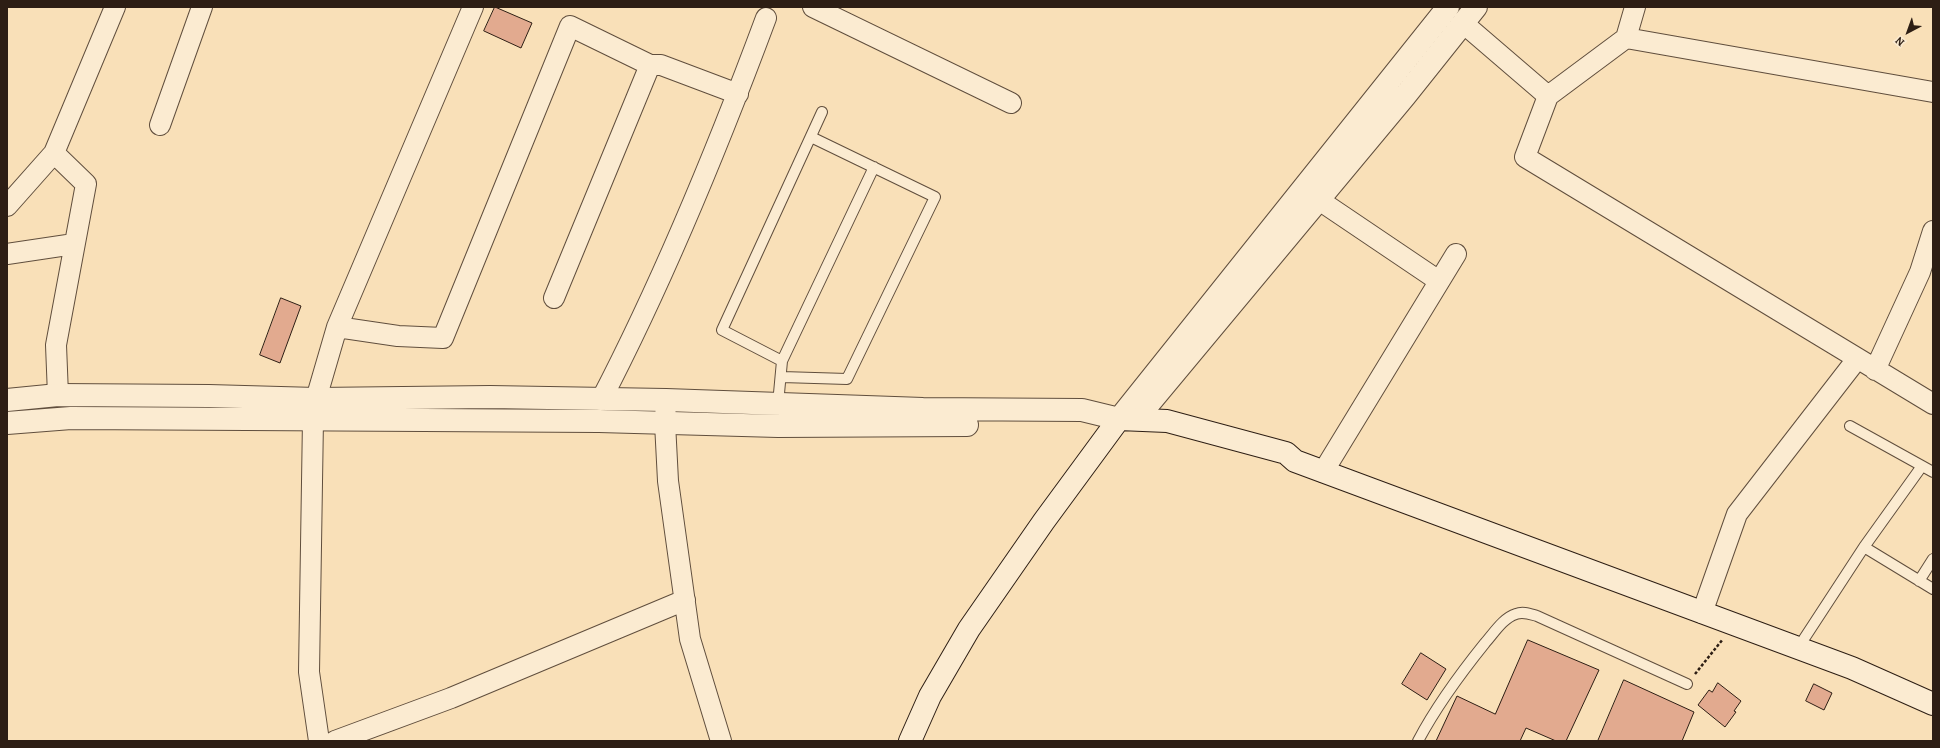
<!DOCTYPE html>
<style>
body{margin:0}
#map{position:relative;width:1940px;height:748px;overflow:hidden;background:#f9e0b8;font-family:Alegreya,serif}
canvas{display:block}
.frame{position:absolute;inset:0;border:8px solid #2d1e14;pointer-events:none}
.north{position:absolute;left:1888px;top:12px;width:40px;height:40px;-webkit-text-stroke:3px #fbebd1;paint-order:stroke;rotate:221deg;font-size:11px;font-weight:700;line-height:16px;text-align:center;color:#2d1e14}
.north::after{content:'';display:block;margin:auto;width:14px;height:18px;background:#2d1e14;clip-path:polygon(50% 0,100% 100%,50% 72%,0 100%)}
</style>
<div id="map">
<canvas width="1940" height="748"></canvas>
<div class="frame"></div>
<div class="north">N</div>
</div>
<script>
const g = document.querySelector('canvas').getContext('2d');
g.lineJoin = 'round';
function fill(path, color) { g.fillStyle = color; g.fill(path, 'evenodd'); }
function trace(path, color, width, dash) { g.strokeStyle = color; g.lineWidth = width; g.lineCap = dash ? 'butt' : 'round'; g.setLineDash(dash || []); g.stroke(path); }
const building = new Path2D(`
 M495 7 532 23 521 48 484 31Z
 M281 298 301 306 280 363 260 355Z
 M1528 640 1599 670 1566 741H1556L1526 728 1520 741H1436L1457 696 1495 714Z
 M1421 653 1446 669 1427 700 1402 684Z
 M1624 680 1694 712 1682 741H1598Z
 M1718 683 1741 701 1734 711 1736 712 1725 727 1698 705 1709 690 1712 692Z
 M1814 684 1832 693 1824 710 1806 701Z`);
fill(building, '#e2aa8f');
trace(building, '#2d1e14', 1);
const service = new Path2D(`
 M782 361 722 330 822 112
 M782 377 847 379 935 197 811 137
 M778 404 782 361 874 167
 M1850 426 1933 472
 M1864 547 1933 589
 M1919 581 1933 559
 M1798 648 1864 547 1922 466
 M1418 741C1437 705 1460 674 1485 643 1494 633 1503 618 1516 614 1523 611 1530 614 1537 616L1687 684`);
const minor = new Path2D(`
 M813 7 1011 103
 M1463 23 1548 96 1525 157 1933 404
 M1626 38 1933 92
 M1548 96 1626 38 1635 7
 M160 125 202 7
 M1319 200 1439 281
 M7 206 54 153
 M7 254 74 244
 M554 298 650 65
 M337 327 398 336 443 338 570 26 650 65H661L738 94
 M1875 370 1920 272 1933 231
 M58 395 56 345 86 184 54 153 115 7
 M601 400C665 277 718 147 766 18
 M666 400 665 423 668 481 690 639 721 741
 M1323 472 1456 254
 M1702 613 1737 514 1857 359
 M319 741 309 672 313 419 316 399 337 327 473 7
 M335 741 451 698 685 600`);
const tertiary = new Path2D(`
 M7 400 58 395 209 396 316 399 490 397 666 400 923 409 1082 410 1119 419 1448 7
 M1147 406 1405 96 1476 7
 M7 423 71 418 599 421 778 426 967 425`);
const secondary = new Path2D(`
 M910 741 930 696 969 629 1044 521 1119 419 1167 421 1286 453 1295 461 1852 668 1933 704`);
trace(service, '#604e3d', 12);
trace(minor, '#604e3d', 22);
trace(tertiary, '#604e3d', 24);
trace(secondary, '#2d1e14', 24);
trace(new Path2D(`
 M1695 674 1723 639`), '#2d1e14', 2.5, [3, 2]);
trace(service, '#fbebd1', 10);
trace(minor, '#fbebd1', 20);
trace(tertiary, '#fbebd1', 22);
trace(secondary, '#fbebd1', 22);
</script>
